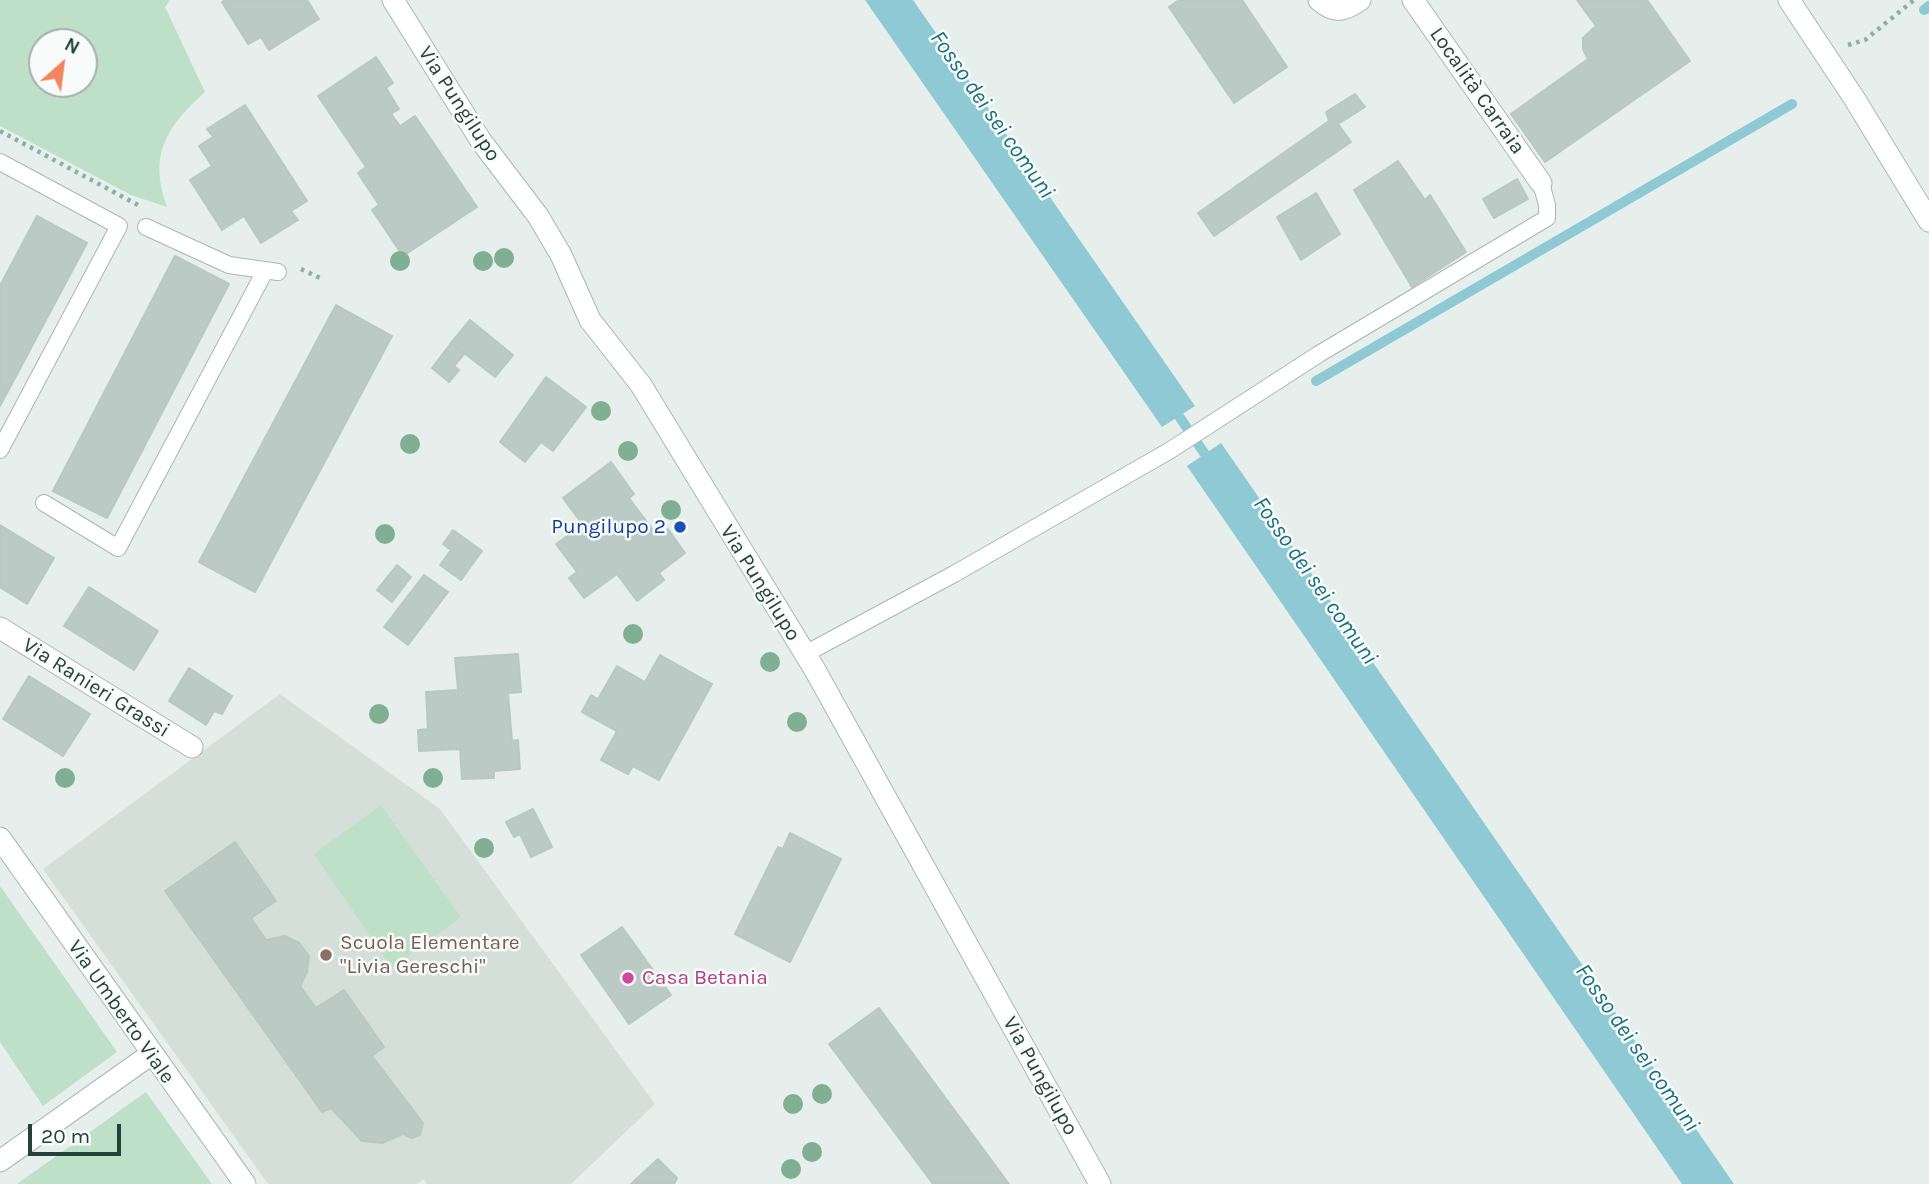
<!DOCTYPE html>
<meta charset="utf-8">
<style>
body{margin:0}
#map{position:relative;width:1929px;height:1184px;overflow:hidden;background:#e6efeb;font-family:Karla,sans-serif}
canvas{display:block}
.north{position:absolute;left:28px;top:28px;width:70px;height:70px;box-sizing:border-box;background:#f7fbf9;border:2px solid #a3b1ad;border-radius:50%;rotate:28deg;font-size:19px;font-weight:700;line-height:28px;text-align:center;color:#24423a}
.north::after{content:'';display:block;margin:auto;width:24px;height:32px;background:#f4845f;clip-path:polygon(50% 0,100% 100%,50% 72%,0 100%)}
.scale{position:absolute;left:28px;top:1124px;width:93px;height:32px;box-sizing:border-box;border:4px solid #24423a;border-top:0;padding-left:9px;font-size:21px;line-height:24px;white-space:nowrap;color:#24423a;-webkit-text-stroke:5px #f7fbf9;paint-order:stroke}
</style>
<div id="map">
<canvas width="1929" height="1184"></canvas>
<div class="north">N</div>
<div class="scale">20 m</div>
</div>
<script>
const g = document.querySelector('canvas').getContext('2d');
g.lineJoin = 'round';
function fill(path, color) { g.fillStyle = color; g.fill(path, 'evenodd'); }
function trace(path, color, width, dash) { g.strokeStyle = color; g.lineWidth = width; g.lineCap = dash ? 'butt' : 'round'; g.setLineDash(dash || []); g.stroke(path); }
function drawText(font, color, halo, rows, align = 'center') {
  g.font = font + ' Karla,sans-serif'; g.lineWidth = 5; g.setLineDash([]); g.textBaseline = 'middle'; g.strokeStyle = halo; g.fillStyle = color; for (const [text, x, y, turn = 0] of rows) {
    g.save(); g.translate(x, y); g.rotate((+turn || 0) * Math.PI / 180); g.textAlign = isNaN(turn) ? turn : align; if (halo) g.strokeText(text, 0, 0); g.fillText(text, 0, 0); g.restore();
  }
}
fill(new Path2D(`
 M280 694 440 809 655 1104 571 1184H427L424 1179 417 1184H268L43 869Z`), '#d4dfda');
fill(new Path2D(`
 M0 0H170L165 7 205 92C166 127 148 155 167 207L131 195 0 126ZM42 42H84V84H42Z
 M381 805 461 917 392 968 314 854Z
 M0 886 117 1052 43 1106 0 1042Z
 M146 1092 212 1184H17Z`), '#bfe0c8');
fill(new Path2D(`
 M865 0H913L1195 406 1162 427Z
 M1221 443 1734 1184H1682L1187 466Z`), '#8ec9d4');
trace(new Path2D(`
 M1924 10 1929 6
 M1316 381 1792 104
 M1172 406 1211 463`), '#8ec9d4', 10);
const building = new Path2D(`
 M225 0H307L319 19 269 50 261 37 248 44 222 2Z
 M1179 0H1242L1287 67 1234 103 1169 7Z
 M1577 0H1647L1690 61 1545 162 1511 114 1588 59 1583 49V38L1596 26Z
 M376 57 393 83 386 88 399 109 391 114 400 126 415 116 477 207 403 256 372 210 379 205 358 173 366 167 318 96Z
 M1355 94 1365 107 1338 124 1351 142 1214 236 1198 213 1329 121 1326 112Z
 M245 105 307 201 291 211 298 220 261 243 244 216 222 230 190 180 212 166 199 146 213 137 207 129Z
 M1398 161 1425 200 1430 195 1466 252 1412 287 1354 190Z
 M1517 179 1528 199 1494 218 1483 199Z
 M1316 193 1340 234 1301 260 1277 217Z
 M37 216 87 243 0 406V286Z
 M175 256 229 284 107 518 53 491Z
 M336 305 392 336 255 592 199 562Z
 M470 320 513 355 495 377 451 343Z
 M451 343 464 354 454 366 459 370 449 382 432 368Z
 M546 377 586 407 553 451 541 442 525 462 500 442Z
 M611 462 634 494 629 498 658 537 668 529 685 553 659 573 664 580 637 601 617 574 584 598 569 578 577 572 556 544 583 525 563 498Z
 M0 525 54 558 27 604 0 587Z
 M453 530 482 551 461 580 440 565 451 550 443 544Z
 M397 565 411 577 392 602 377 590Z
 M424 575 448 592 408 645 384 627Z
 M89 587 158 631 134 670 64 626Z
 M518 654 521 692 508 693 512 741 518 740 520 769 494 771V778L462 779 460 749 419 751 418 730 428 729 426 692 458 690 455 658Z
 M660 655 712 684 659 780 633 766 628 774 601 760 617 731 582 712 591 695 598 699 617 666 645 682Z
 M189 668 232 696 222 714 214 711 206 725 169 701Z
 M29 676 90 714 63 756 3 719Z
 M533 809 552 847 531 857 520 834 514 837 506 822Z
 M790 833 841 859 790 962 735 934 778 847 783 849Z
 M235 842 276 901 251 918 266 940 285 936 299 943 309 956 307 972 300 986 316 1008 344 990 384 1047 372 1056 423 1123 420 1135 412 1138 403 1134 382 1143 362 1141 331 1108 322 1112 165 891Z
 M622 927 671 995 629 1024 581 955Z
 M879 1008 1009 1184H933L829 1044Z
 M658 1159 677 1178 674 1184H631Z`);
fill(building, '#bbcac4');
trace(building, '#b8c9c2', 2);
const service = new Path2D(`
 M0 162 119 226 0 450
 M146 227 229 265 278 272
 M44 503 118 548 265 271
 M805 654 954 574 1169 451 1319 354 1547 218V205L1541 183`);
const minor = new Path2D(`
 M393 0 481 141 538 216 561 255 590 320 641 385 815 670 1100 1184
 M1319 0C1335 14 1344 11 1360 0
 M1413 0 1541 183
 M0 628 192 747
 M0 838 245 1184
 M0 1161 150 1055`);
const secondary = new Path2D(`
 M1789 0 1854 98 1929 221`);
trace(service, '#a8b8b2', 18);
trace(minor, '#a8b8b2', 23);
trace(secondary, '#a4bbb3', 23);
trace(new Path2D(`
 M1848 45 1865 40 1914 0
 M0 131 138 205
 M301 269 322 279`), '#86b3a5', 4.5, [3.5, 5]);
trace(service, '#fff', 16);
trace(minor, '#fff', 21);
trace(secondary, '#fff', 21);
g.fillStyle = '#80af93';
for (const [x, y] of [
 [504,258],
 [400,261],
 [483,261],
 [601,411],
 [410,444],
 [628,451],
 [671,510],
 [385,534],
 [633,634],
 [770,662],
 [379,714],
 [797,722],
 [65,778],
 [433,778],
 [484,848],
 [822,1094],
 [793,1104],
 [812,1152],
 [791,1169]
]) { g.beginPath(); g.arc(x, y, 10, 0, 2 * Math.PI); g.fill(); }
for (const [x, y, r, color] of [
 [680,527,7,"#1a4fb4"],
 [326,955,7,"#8d6e63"],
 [628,978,7,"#d1479c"]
]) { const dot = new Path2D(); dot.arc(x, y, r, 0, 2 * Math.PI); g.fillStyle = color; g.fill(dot); trace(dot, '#f7fbf9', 2.5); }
drawText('21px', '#24423a', '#f7fbf9', [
 ["Località Carraia",1477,91,55],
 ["Via Pungilupo",459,104,57],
 ["Via Pungilupo",760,583,58],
 ["Via Ranieri Grassi",96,688,32],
 ["Via Umberto Viale",121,1012,55],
 ["Via Pungilupo",1040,1076,61]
]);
drawText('21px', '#164399', '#f7fbf9', [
 ["Pungilupo 2",666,527]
], 'right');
drawText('21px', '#785e54', '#f7fbf9', [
 ["Scuola Elementare",340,943],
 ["\"Livia Gereschi\"",340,967]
], 'left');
drawText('21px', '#b23c85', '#f7fbf9', [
 ["Casa Betania",642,978]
], 'left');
drawText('italic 23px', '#1c6f80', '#f7fbf9', [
 ["Fosso dei sei comuni",992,115,55],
 ["Fosso dei sei comuni",1315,581,55],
 ["Fosso dei sei comuni",1637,1048,55]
]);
</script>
